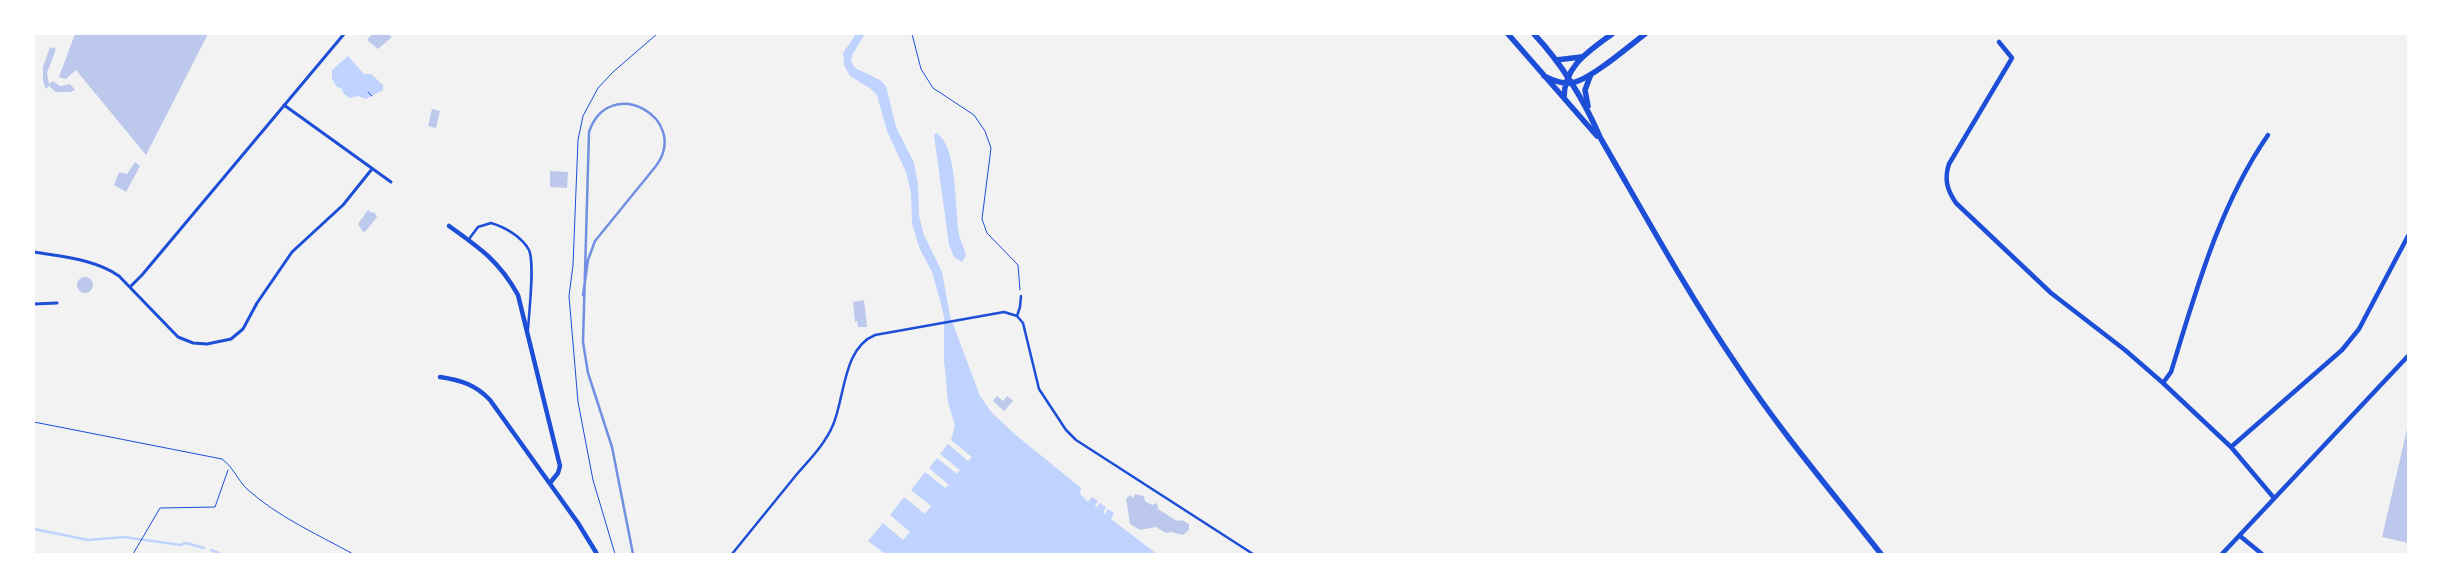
<!DOCTYPE html>
<style>
body{margin:0}
#map{position:relative;width:2442px;height:588px;overflow:hidden;background:#f2f2f2;font-family:Arial,sans-serif}
canvas{display:block}
.frame{position:absolute;inset:0;border:35px solid #fff;pointer-events:none}
</style>
<div id="map">
<canvas width="2442" height="588"></canvas>
<div class="frame"></div>
</div>
<script>
const g = document.querySelector('canvas').getContext('2d');
g.lineJoin = 'round';
function fill(path, color) { g.fillStyle = color; g.fill(path, 'evenodd'); }
function trace(path, color, width, dash) { g.strokeStyle = color; g.lineWidth = width; g.lineCap = dash ? 'butt' : 'round'; g.setLineDash(dash || []); g.stroke(path); }
fill(new Path2D(`
 M856 34H865L852 55 851 61 855 68 880 80 886 86 896 127 914 163 918 185 919 216 924 235 942 272 950 316 980 396 992 413 1017 436 1081 488 1080 494 1088 502 1092 497 1098 501 1095 506 1096 508 1100 503 1106 507 1103 513 1105 514 1108 509 1114 513 1111 519 1157 554H885L868 541 883 523 903 540 910 532 890 515 904 497 925 514 931 506 911 490 925 472 945 488 949 485 929 468 937 458 957 474 960 470 940 454 948 444 968 461 972 457 951 440 955 426 948 402 944 360V317L941 304 932 272 919 247 912 224 911 193 906 172 887 131 877 95 871 89 850 76 844 65 843 53Z
 M348 56 364 74H371L383 85V90L366 99 358 96 350 98 344 94 341 88 337 87 332 79V70Z
 M936 133C959 145 954 215 960 238 962 244 965 250 966 256L962 262 954 257 949 245 934 135Z`), '#bfd3fe');
trace(new Path2D(`
 M34 529 88 540 124 537 180 545 186 543 204 548
 M211 550 221 554`), '#bfd3fe', 2.5);
fill(new Path2D(`
 M75 34H208L146 155 76 70 66 79 59 77Z
 M372 34H392L390 36 392 37 378 49 367 40Z
 M50 47 56 49 47 73 49 84 53 81 60 86 70 84 75 90 70 92H56L49 86 46 89 43 81V67Z
 M432 109 440 111 436 128 428 126Z
 M135 162 140 166 126 192 114 185 119 172 127 174Z
 M550 171 568 172 567 188 550 187Z
 M368 210 372 213 374 212 377 217 366 231 363 232 358 224Z
 M77 285a8 8 0 1 1 16 0a8 8 0 1 1-16 0Z
 M864 300 867 327H858L857 321 855 322 853 302Z
 M997 396 1003 401 1007 396 1013 401 1004 411 993 401Z
 M2407 429H2408V543L2382 537Z
 M1135 494 1144 496 1145 501 1152 505 1157 503 1158 509 1177 521 1182 520 1189 524V530L1183 535 1171 532 1166 533 1156 527 1140 530 1130 524 1126 499 1130 495 1133 498Z`), '#bdc9ec');
trace(new Path2D(`
 M912 34 921 69 933 88 974 115 985 131 991 148 982 219 987 233 1018 265 1020 290
 M368 92 372 96
 M34 422 222 459C233 467 237 479 247 489 278 517 317 534 353 554
 M133 554 160 508 215 507 228 470
 M615 554 593 480 578 402 569 296 573 265 578 140 583 116 598 88 613 72 657 34`), '#1d4ed8', 1);
trace(new Path2D(`
 M469 239 478 227 491 223C505 227 522 237 529 250 535 264 529 312 528 329
 M1017 316 1020 307 1021 296
 M732 554C753 528 775 501 797 474 810 459 825 444 833 425 845 397 843 348 875 335L1004 312 1017 316 1023 323 1039 389 1066 430 1076 440 1253 554`), '#1d4ed8', 2.5);
trace(new Path2D(`
 M284 105 391 182
 M34 252C62 257 95 259 119 276L178 337 193 343 207 344 231 339 243 329 257 303 292 252 343 205 372 169
 M130 287 142 275 344 34
 M34 304 57 303`), '#1d4ed8', 3);
trace(new Path2D(`
 M1999 42 2012 58 1949 164C1944 179 1947 190 1956 203L2051 293 2125 350 2163 383 2231 447 2274 498
 M449 226C480 248 499 261 518 295L560 466 558 473 550 483
 M440 377C461 380 476 385 490 400L578 523 597 554
 M2163 383 2171 372C2196 291 2219 206 2268 135
 M2231 447 2342 350 2359 329 2408 236
 M2240 536 2262 554
 M2222 554 2408 356`), '#1d4ed8', 4.5);
trace(new Path2D(`
 M1508 34 1597 136
 M1534 34C1563 65 1584 100 1601 139 1645 215 1687 292 1736 364 1780 431 1832 492 1881 554
 M1556 60 1581 57
 M1544 76C1552 80 1562 84 1571 83 1589 81 1629 46 1645 34
 M1564 98C1564 66 1589 51 1612 34
 M1588 106 1585 90 1591 74`), '#1d4ed8', 5.5);
trace(new Path2D(`
 M583 295 588 260 595 241 656 166C691 118 609 73 589 132L583 342 588 373 612 447 633 554`), '#7290e2', 2.5);
</script>
